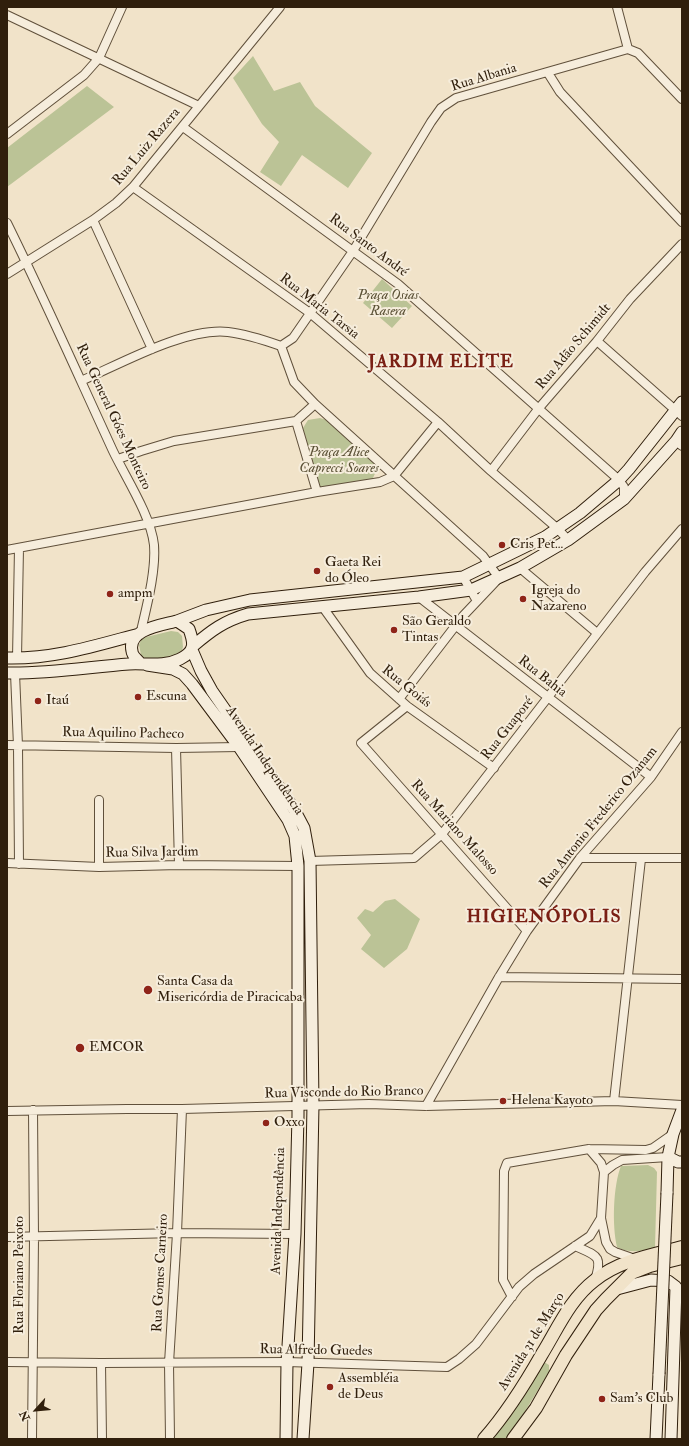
<!DOCTYPE html>
<meta charset="utf-8">
<style>
body{margin:0}
#map{position:relative;width:689px;height:1446px;overflow:hidden;background:#f1e3c9;font-family:"IM FELL Double Pica",serif}
canvas{display:block}
.frame{position:absolute;inset:0;border:8px solid #301f0c;pointer-events:none}
.north{position:absolute;left:16px;top:1390px;width:40px;height:40px;-webkit-text-stroke:3px #f6eddc;paint-order:stroke;rotate:243deg;font-size:11px;font-weight:700;line-height:16px;text-align:center;color:#301f0c}
.north::after{content:'';display:block;margin:auto;width:14px;height:18px;background:#301f0c;clip-path:polygon(50% 0,100% 100%,50% 72%,0 100%)}
</style>
<div id="map">
<canvas width="689" height="1446"></canvas>
<div class="frame"></div>
<div class="north">N</div>
</div>
<script>
const g = document.querySelector('canvas').getContext('2d');
g.lineJoin = 'round';
function fill(path, color) { g.fillStyle = color; g.fill(path, 'evenodd'); }
function trace(path, color, width, dash) { g.strokeStyle = color; g.lineWidth = width; g.lineCap = dash ? 'butt' : 'round'; g.setLineDash(dash || []); g.stroke(path); }
function drawText(font, color, halo, rows, align = 'center') {
  g.font = font + ' "IM FELL Double Pica",serif'; g.lineWidth = 4; g.setLineDash([]); g.textBaseline = 'middle'; g.strokeStyle = halo; g.fillStyle = color; for (const [text, x, y, turn = 0] of rows) {
    g.save(); g.translate(x, y); g.rotate((+turn || 0) * Math.PI / 180); g.textAlign = isNaN(turn) ? turn : align; if (halo) g.strokeText(text, 0, 0); g.fillText(text, 0, 0); g.restore();
  }
}
fill(new Path2D(`
 M253 56 274 91 300 82 315 106 372 153 348 188 302 155 281 186 260 172 279 142 262 124 233 78Z
 M87 86 114 107 7 187V148Z
 M382 279 412 306 392 328 363 303Z
 M320 418 330 421 379 465 372 480 320 489 303 428 308 420Z
 M171 631 178 632 182 636 183 647 182 650 175 655 151 660H147L141 655 139 645 142 638Z
 M395 899 420 919 407 949 384 968 361 949 371 935 357 918 365 909 373 912 385 901Z
 M648 1165 654 1168 657 1172 655 1248C642 1251 629 1254 617 1247 612 1226 613 1186 621 1166Z
 M544 1362 549 1365V1372L519 1421 506 1439H493L523 1397Z`), '#bbc396');
const minor = new Path2D(`
 M617 7 628 49
 M7 15 199 106
 M628 49 638 53 682 99
 M548 73 560 92 682 222
 M183 127 398 284 619 480 624 487V499
 M7 134 84 75 99 58 122 7
 M133 187 310 313 438 422 491 471 558 529 568 540
 M93 220 152 349
 M7 223C44 298 78 375 113 451 126 478 151 516 154 545 156 571 147 605 141 631
 M7 274 93 220 116 203 133 187 280 7
 M597 341 682 416
 M281 346 293 338 353 251 431 122 441 108 456 98 628 49
 M281 346 294 382 315 404 483 556 499 578 463 616 399 699
 M81 381C120 364 186 327 228 332 246 334 264 340 281 346
 M296 421 317 492
 M676 441 682 446
 M118 459 141 451 174 441 296 421 315 404
 M491 471 539 408 597 341 630 299 682 244
 M7 550 317 492 380 482 394 476 438 422
 M520 568 597 633
 M463 577 477 601
 M419 597 651 777
 M322 606 370 673 407 706 494 768
 M17 658 19 548
 M15 673 18 746 19 864
 M407 706 361 743 527 931
 M7 745 176 748 239 747
 M176 748 179 865
 M99 800V867
 M580 858H682
 M310 861 414 858 442 834 645 572 682 529
 M7 863 99 867 179 865 298 866
 M499 977 682 979
 M614 1101 641 859
 M426 1106 499 977 527 931 580 858 651 777 682 732
 M7 1111 127 1109H182L369 1104 426 1106 614 1101 682 1105
 M589 1149 601 1163 604 1172 601 1218 606 1242 610 1249 615 1252 635 1259
 M604 1172 613 1165 622 1160 668 1157
 M7 1237 177 1233 295 1234
 M575 1246C597 1256 603 1255 595 1280
 M512 1297 503 1280 504 1171 507 1163 589 1149 646 1150 653 1148 673 1134
 M7 1362 101 1363 287 1362 447 1367 459 1359 476 1344 519 1287 534 1274 590 1236 601 1218
 M101 1363 102 1439
 M32 1439 34 1238 33 1110
 M170 1439 169 1363 177 1233 182 1109`);
const secondary = new Path2D(`
 M177 621 206 610 250 600 463 577 545 537 580 513 619 480 629 469 682 402
 M193 646C212 630 224 621 248 614L419 597 471 590 520 568 568 540 624 499 676 441 682 432
 M192 650 201 671 212 691 294 809 304 828 310 861 313 1105 308 1363 303 1439
 M7 658C54 659 94 646 139 634
 M147 665 173 669 183 674 192 684 239 747 288 820 295 836 298 866V1116L295 1234 287 1362 286 1439
 M7 673C48 674 89 667 129 664 146 663 164 667 180 659 196 651 194 643 189 629L177 621C163 625 127 629 132 651 132 656 138 660 141 664
 M668 1157 678 1162H682
 M667 1193 668 1157 673 1134 682 1110
 M617 1289 651 1280 668 1281 676 1287 671 1439
 M656 1439 659 1374`);
const primary = new Path2D(`
 M484 1439C507 1413 525 1384 542 1354 558 1328 570 1299 595 1280 620 1260 652 1255 682 1247
 M513 1439 536 1408 566 1355 596 1310 606 1299 632 1273 650 1266 682 1258`);
trace(minor, '#60503b', 10);
trace(secondary, '#301f0c', 13);
trace(primary, '#301f0c', 14);
trace(minor, '#f6eddc', 8);
trace(secondary, '#f6eddc', 11);
trace(primary, '#f1e3c9', 12);
const secondaryBridge = new Path2D(`
 M659 1374 667 1193`);
trace(secondaryBridge, '#301f0c', 13, []);
trace(secondaryBridge, '#f6eddc', 11);
for (const [x, y, r, color] of [
 [502,545,4,"#8f2418"],
 [317,571,4,"#8f2418"],
 [110,594,4,"#8f2418"],
 [523,599,4,"#8f2418"],
 [394,630,4,"#8f2418"],
 [138,697,4,"#8f2418"],
 [38,701,4,"#8f2418"],
 [148,990,5,"#8f2418"],
 [80,1048,5,"#8f2418"],
 [503,1101,4,"#8f2418"],
 [266,1123,4,"#8f2418"],
 [330,1387,4,"#8f2418"],
 [602,1399,4,"#8f2418"]
]) { const dot = new Path2D(); dot.arc(x, y, r, 0, 2 * Math.PI); g.fillStyle = color; g.fill(dot); trace(dot, '#f6eddc', 1.5); }
drawText('14px', '#301f0c', '#f6eddc', [
 ["Rua Albania",484,78,-17],
 ["Rua Luiz Razera",147,147,-50],
 ["Rua Santo André",368,246,37],
 ["Rua Maria Tarsia",319,307,38],
 ["Rua Adão Schimidt",574,347,-50],
 ["Rua General Góes Monteiro",113,417,65],
 ["Rua Bahia",542,677,38],
 ["Rua Goiás",406,687,39],
 ["Rua Guaporé",508,729,-52],
 ["Rua Aquilino Pacheco",123,734,1],
 ["Avenida Independência",264,761,56],
 ["Rua Antonio Frederico Ozanam",599,818,-51],
 ["Rua Mariano Malosso",454,828,48],
 ["Rua Silva Jardim",152,853,-1],
 ["Rua Visconde do Rio Branco",344,1093,-1],
 ["Avenida Independência",279,1211,-88],
 ["Rua Gomes Carneiro",161,1273,-87],
 ["Rua Floriano Peixoto",20,1275,-90],
 ["Avenida 31 de Março",532,1342,-58],
 ["Rua Alfredo Guedes",316,1351,1]
]);
drawText('italic 14px', '#5a5035', '#f6eddc', [
 ["Praça Osias",388,296],
 ["Rasera",388,312],
 ["Praça Alice",339,453],
 ["Caprecci Soares",339,469]
]);
drawText('14px', '#301f0c', '#f6eddc', [
 ["Cris Pet...",510,545],
 ["Gaeta Rei",325,563],
 ["do Óleo",325,579],
 ["Igreja do",531,591],
 ["Nazareno",531,607],
 ["ampm",118,594],
 ["São Geraldo",402,622],
 ["Tintas",402,638],
 ["Escuna",146,697],
 ["Itaú",46,701],
 ["Santa Casa da",157,982],
 ["Misericórdia de Piracicaba",157,998],
 ["EMCOR",89,1048],
 ["Helena Kayoto",511,1101],
 ["Oxxo",274,1123],
 ["Assembléia",338,1379],
 ["de Deus",338,1395],
 ["Sam's Club",610,1399]
], 'left');
g.letterSpacing = '1px';
drawText('bold 18px', '#7a1f14', '#f6eddc', [
 ["JARDIM ELITE",441,363],
 ["HIGIENÓPOLIS",544,918]
]);
g.letterSpacing = '0px';
</script>
